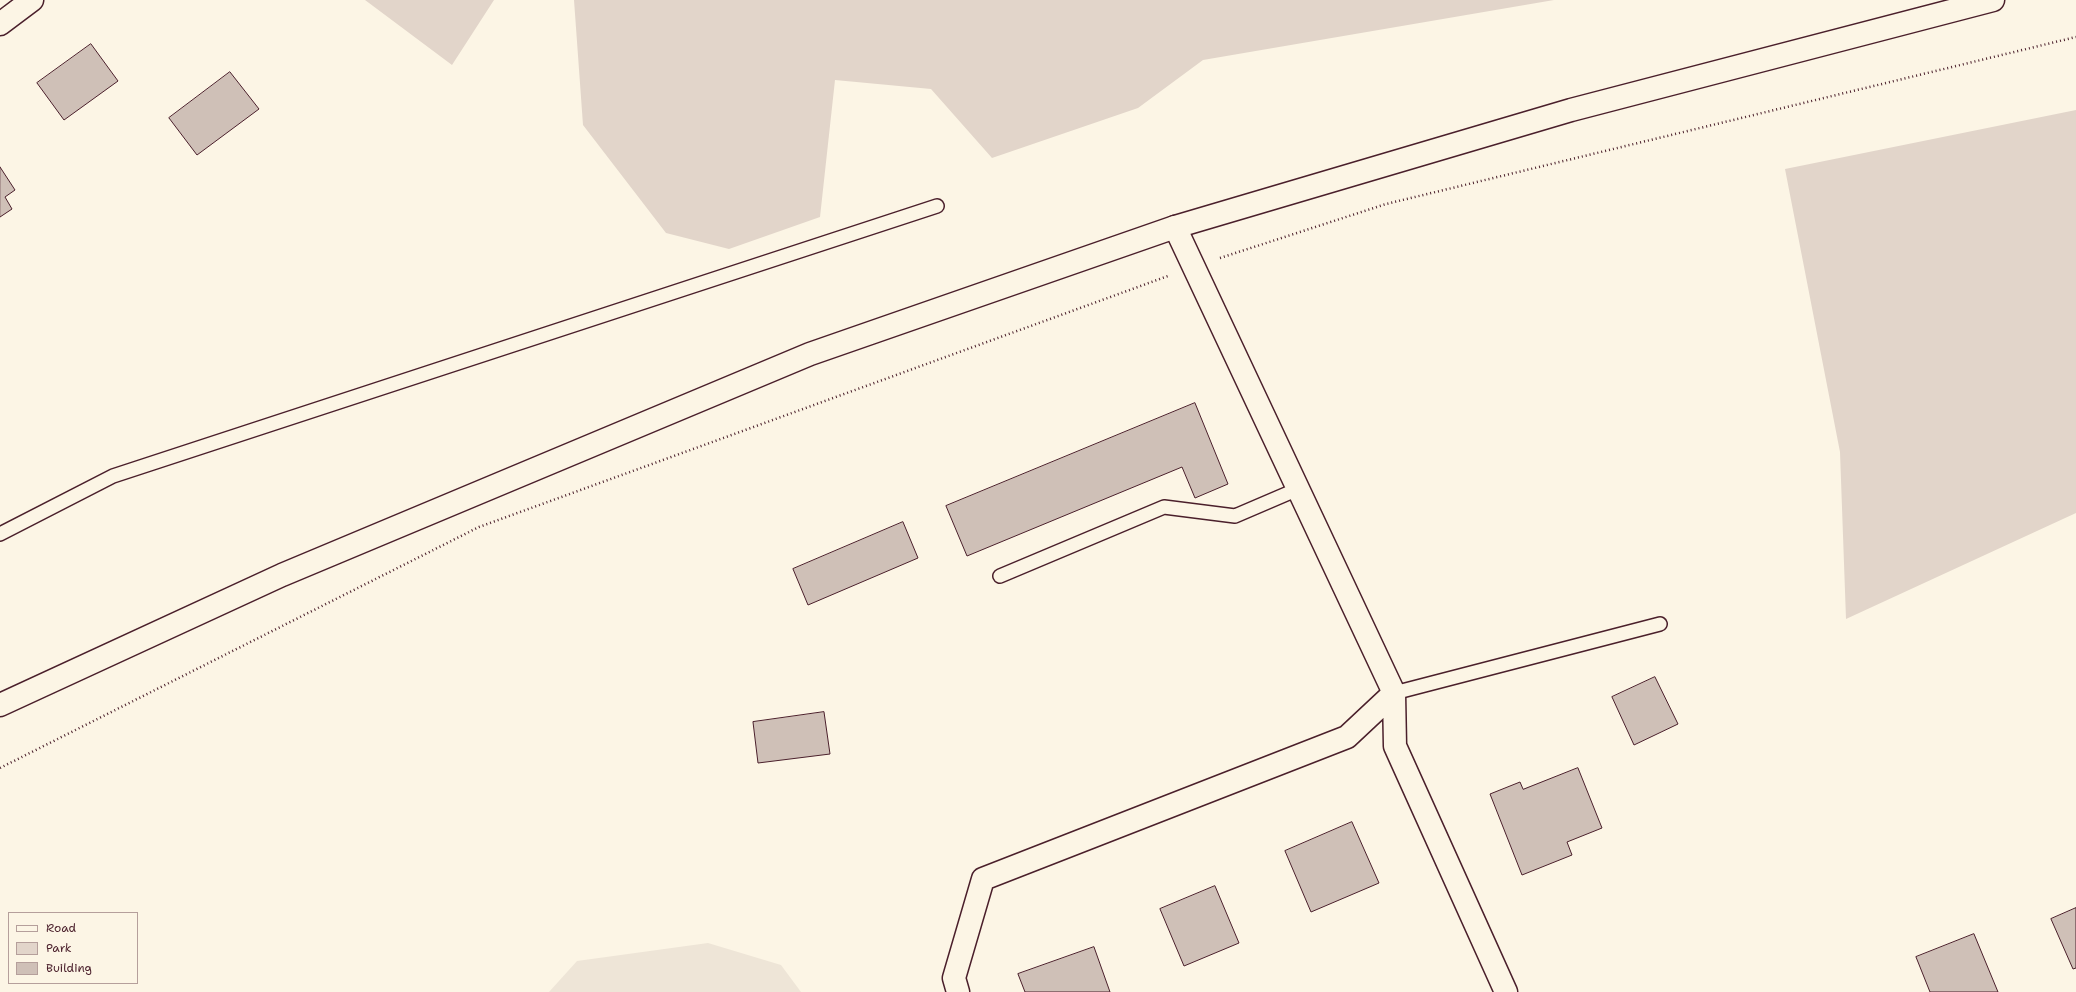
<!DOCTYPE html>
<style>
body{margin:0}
#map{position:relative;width:2076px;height:992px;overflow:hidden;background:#fcf5e5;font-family:"Shantell Sans",sans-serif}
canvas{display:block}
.legend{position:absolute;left:8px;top:912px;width:130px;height:72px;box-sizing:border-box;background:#fcf5e5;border:1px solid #b59f9b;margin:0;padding:5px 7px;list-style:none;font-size:12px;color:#4a1f2b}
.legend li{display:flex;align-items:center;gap:8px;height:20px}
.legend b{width:20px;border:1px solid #b59f9b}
</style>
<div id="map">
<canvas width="2076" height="992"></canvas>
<ul class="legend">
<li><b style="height:5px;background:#fcf5e5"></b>Road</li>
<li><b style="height:11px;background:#e2d5ca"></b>Park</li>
<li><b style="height:11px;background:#cfc0b7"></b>Building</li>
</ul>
</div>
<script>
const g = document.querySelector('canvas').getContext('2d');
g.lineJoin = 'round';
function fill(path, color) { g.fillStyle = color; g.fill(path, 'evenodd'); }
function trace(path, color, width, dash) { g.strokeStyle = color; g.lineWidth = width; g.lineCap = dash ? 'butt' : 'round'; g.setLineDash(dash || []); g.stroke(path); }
fill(new Path2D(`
 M708 943 781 965 801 992H549L577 961Z`), '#eee5d7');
fill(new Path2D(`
 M365 0H494L452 65Z
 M574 0H1554L1203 60 1138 108 992 158 931 89 835 80 820 217 729 249 666 233 583 125Z
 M2076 110V513L1846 619 1840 452 1785 169Z`), '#e2d5ca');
const building = new Path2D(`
 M91 44 118 81 64 120 37 83Z
 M230 72 259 109 197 155 169 118Z
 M0 167 15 190 5 197 12 209 0 217Z
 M1195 403 1228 484 1195 498 1182 467 967 556 946 506Z
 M903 522 918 558 808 605 793 569Z
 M1655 677 1678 724 1634 745 1612 697Z
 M824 712 830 754 758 763 753 722Z
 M1578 768 1602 828 1567 842 1572 855 1522 875 1490 794 1520 782 1523 789Z
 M1352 822 1379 883 1311 912 1285 851Z
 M1215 886 1239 943 1184 966 1160 909Z
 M2076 908V968L2073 969 2051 919Z
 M1974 934 1998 992H1930L1916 957Z
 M1094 947 1110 992H1025L1018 974Z`);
fill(building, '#cfc0b7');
trace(building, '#4a1f2b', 1);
const service = new Path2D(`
 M0 534 113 476 937 206
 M1000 576 1164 507 1235 516 1298 489
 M1394 693 1660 624`);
const minor = new Path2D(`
 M0 24 32 0
 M1175 227 1394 693 1395 746 1506 992
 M958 992 954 978 983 879 1347 737 1394 693`);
const primary = new Path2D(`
 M0 705 282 575 810 354 1175 227 1571 110 1993 0`);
trace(service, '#4a1f2b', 16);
trace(minor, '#4a1f2b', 25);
trace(primary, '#4a1f2b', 25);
trace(new Path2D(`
 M1220 258 1386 204 2076 37
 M0 768 479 527 1168 276`), '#4a1f2b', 2.5, [1, 3]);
trace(service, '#fcf5e5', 13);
trace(minor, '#fcf5e5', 22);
trace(primary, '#fcf5e5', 22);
</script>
